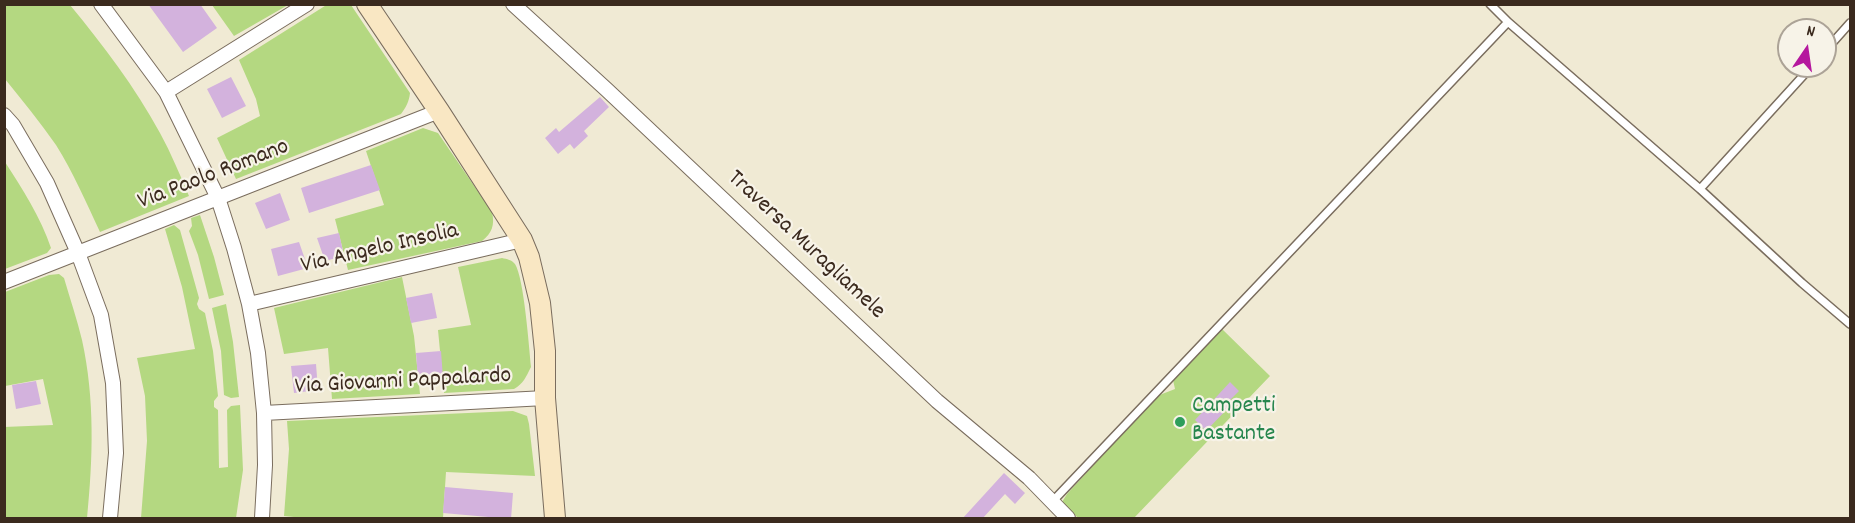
<!DOCTYPE html>
<style>
body{margin:0}
#map{position:relative;width:1855px;height:523px;overflow:hidden;background:#f0ead4;font-family:Dekko,sans-serif}
canvas{display:block}
.frame{position:absolute;inset:0;border:6px solid #3b2a1e;pointer-events:none}
.north{position:absolute;left:1777px;top:18px;width:60px;height:60px;box-sizing:border-box;background:#f7f3e8;border:2px solid #aca397;border-radius:50%;rotate:13deg;font-size:16px;font-weight:700;line-height:24px;text-align:center;color:#3b2a1e}
.north::after{content:'';display:block;margin:auto;width:21px;height:27px;background:#b5179e;clip-path:polygon(50% 0,100% 100%,50% 72%,0 100%)}
</style>
<div id="map">
<canvas width="1855" height="523"></canvas>
<div class="frame"></div>
<div class="north">N</div>
</div>
<script>
const g = document.querySelector('canvas').getContext('2d');
g.lineJoin = 'round';
function fill(path, color) { g.fillStyle = color; g.fill(path, 'evenodd'); }
function trace(path, color, width, dash) { g.strokeStyle = color; g.lineWidth = width; g.lineCap = dash ? 'butt' : 'round'; g.setLineDash(dash || []); g.stroke(path); }
function drawText(font, color, halo, rows, align = 'center') {
  g.font = font + ' Dekko,sans-serif'; g.lineWidth = 4.5; g.setLineDash([]); g.textBaseline = 'middle'; g.strokeStyle = halo; g.fillStyle = color; for (const [text, x, y, turn = 0] of rows) {
    g.save(); g.translate(x, y); g.rotate((+turn || 0) * Math.PI / 180); g.textAlign = isNaN(turn) ? turn : align; if (halo) g.strokeText(text, 0, 0); g.fillText(text, 0, 0); g.restore();
  }
}
fill(new Path2D(`
 M8 4 70 5C103 45 135 87 160 133 171 153 180 175 189 196L100 232C86 202 73 172 56 145 40 122 22 100 5 79L4 7Z
 M328 4 351 5 410 93C409 102 406 107 401 114L236 179 217 138 260 116 256 99 239 60Z
 M212 5H288L234 36Z
 M423 128 438 133 492 212C495 225 492 233 482 241L348 270 335 219 384 205 366 151Z
 M5 162C22 188 41 218 51 248L47 253 5 269Z
 M200 215 214 257 224 295 209 299 198 255 189 231 192 226 191 218Z
 M174 225 180 230 199 298 197 304 199 309 205 313 213 351 218 396 214 401V407L218 410 219 468 228 467 227 410 231 406 240 405 243 470 236 518H141L147 441 145 396 137 358 195 349 182 287 165 229Z
 M502 258C507 259 512 260 515 264 524 278 529 347 531 367 526 377 523 384 514 389L444 393 438 330 471 325 458 267Z
 M59 274 64 278C70 299 77 319 82 340 95 399 93 459 87 518L5 517 4 427 53 425 43 379 5 386V292L49 275Z
 M402 277 414 336 420 394 332 399 328 348 284 354 274 308Z
 M226 304 233 342 239 397 231 398 224 395 221 351 212 308Z
 M1222 329 1270 376 1134 518H1078L1062 502 1067 494 1157 396 1175 389 1173 380Z
 M513 411 527 416 529 424 535 476 446 472 443 518H304L284 516 289 449 287 421Z`), '#b4d881');
fill(new Path2D(`
 M148 4H200L217 28 183 52Z
 M231 77 246 106 222 118 207 89Z
 M600 97 609 107 584 131 588 136 574 149 570 144 558 154 545 138 556 128 559 132Z
 M371 165 380 190 309 213 301 188Z
 M280 193 290 220 266 229 255 203Z
 M339 233 344 256 325 261 317 238Z
 M299 242 307 265H303L304 269 278 276 271 249Z
 M432 293 437 318 411 323 406 298Z
 M441 351 443 378 418 380 416 353Z
 M316 364 318 390 294 393 291 366Z
 M36 381 41 404 16 409 12 385Z
 M1230 382 1239 391 1228 402 1231 405 1206 431 1195 420Z
 M1004 473 1025 493 1015 504 1005 494 982 519H962Z
 M445 487 513 493 511 519 443 513Z`), '#d3b2dd');
const lane = new Path2D(`
 M1490 4 1508 22
 M1825 51 1850 23
 M1700 189 1812 66
 M1052 502 1508 22 1700 189 1802 283 1850 324`);
const street = new Path2D(`
 M101 4 166 92 218 198 234 248 249 304 258 353 264 413 265 465 262 518
 M513 4 607 90 937 401 1029 478 1068 518
 M166 92 307 4
 M4 115 13 125 47 183 78 253 101 315 113 383 116 453 110 518
 M4 282 439 111
 M249 304 522 240
 M264 413 545 398`);
const secondary = new Path2D(`
 M367 4 439 111 522 240 529 257 540 303 545 351V398L555 518`);
trace(lane, '#7a6d5e', 10);
trace(street, '#7a6d5e', 16);
trace(secondary, '#7a6d5e', 22);
trace(lane, '#fff', 7);
trace(street, '#fff', 14);
trace(secondary, '#f9e7c3', 20);
for (const [x, y, r, color] of [
 [1180,422,6,"#2e9e5b"]
]) { const dot = new Path2D(); dot.arc(x, y, r, 0, 2 * Math.PI); g.fillStyle = color; g.fill(dot); trace(dot, '#f7f3e8', 2); }
drawText('24px', '#3b2a1e', '#f7f3e8', [
 ["Via Paolo Romano",214,176,-21],
 ["Traversa Muragliamele",805,246,43],
 ["Via Angelo Insolia",380,250,-13],
 ["Via Giovanni Pappalardo",403,383,-3]
]);
drawText('24px', '#27864d', '#f7f3e8', [
 ["Campetti",1192,408],
 ["Bastante",1192,436]
], 'left');
</script>
